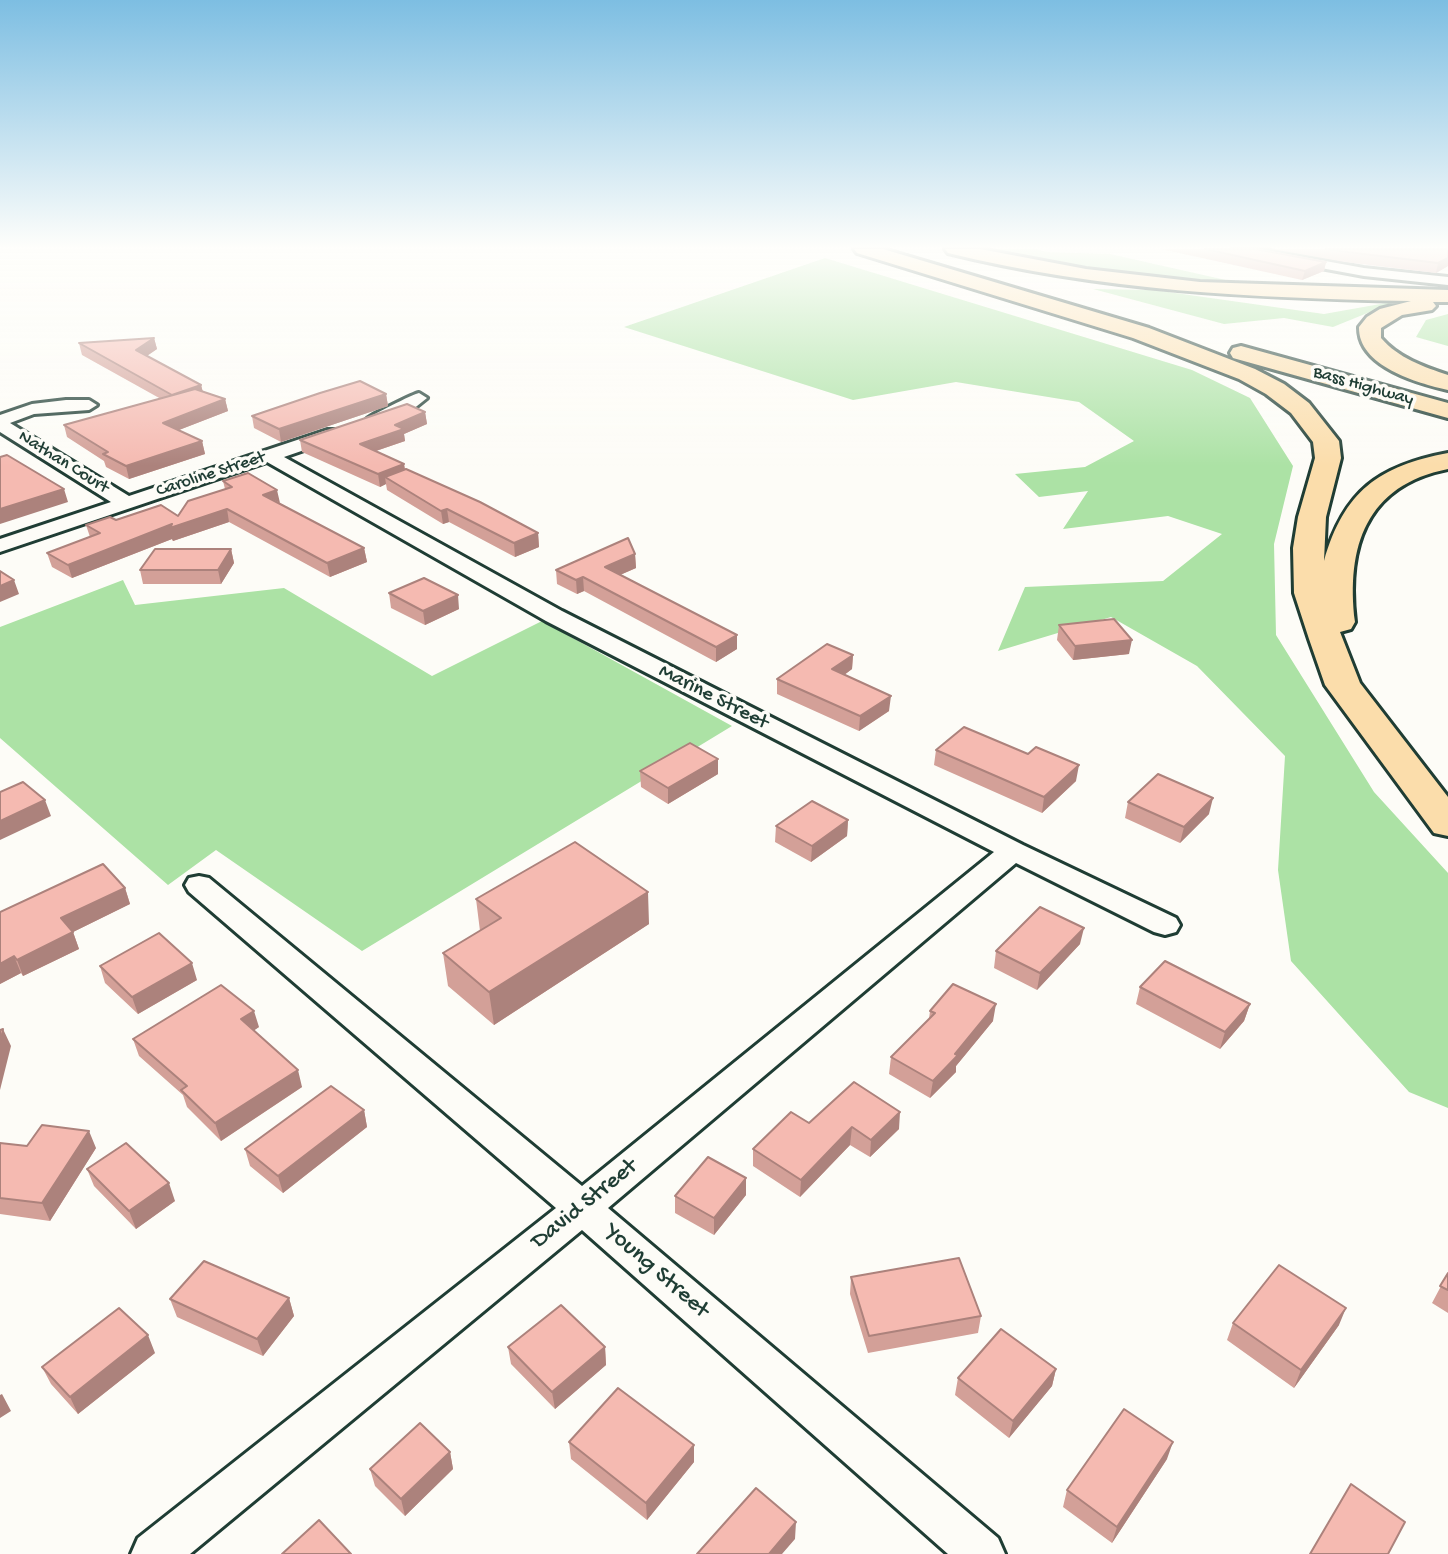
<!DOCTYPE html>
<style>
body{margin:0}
canvas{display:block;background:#fdfcf7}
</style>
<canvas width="1448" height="1554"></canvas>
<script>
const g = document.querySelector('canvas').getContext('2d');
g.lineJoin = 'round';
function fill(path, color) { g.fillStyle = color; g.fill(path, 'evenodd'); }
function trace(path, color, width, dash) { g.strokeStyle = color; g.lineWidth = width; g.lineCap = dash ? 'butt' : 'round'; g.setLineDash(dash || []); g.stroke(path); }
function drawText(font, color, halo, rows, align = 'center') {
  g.font = font + ' "Gochi Hand",sans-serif'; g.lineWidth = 7; g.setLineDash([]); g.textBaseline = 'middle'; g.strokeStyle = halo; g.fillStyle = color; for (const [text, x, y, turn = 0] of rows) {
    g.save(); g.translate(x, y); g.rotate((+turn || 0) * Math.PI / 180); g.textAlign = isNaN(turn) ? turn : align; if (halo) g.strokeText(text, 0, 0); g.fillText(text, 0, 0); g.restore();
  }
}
fill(new Path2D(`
 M991 249H1036L1048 252 1110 254 1239 283 1115 274Z
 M825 258 1192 370 1250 398 1293 466 1274 544 1276 635 1374 792 1448 873V1108L1409 1092 1291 961 1278 870 1285 756 1197 666 1111 617 998 651 1025 587 1163 581 1222 534 1168 516 1063 529 1088 491 1039 497 1015 474 1085 467 1134 441 1079 402 956 382 853 400 624 327Z
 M1093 289 1154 290 1324 314 1397 301 1333 327 1284 318 1224 324Z
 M1448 314V346L1416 337 1426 320Z
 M123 580 135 605 284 588 432 676 542 621 732 726 362 951 216 850 168 885 0 738V627Z`), '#ace2a5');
const street = new Path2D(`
 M1234 249H1259L1364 268 1448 277V285L1364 276 1240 253Z
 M419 393 427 398 407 414 376 424 367 419C370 416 413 394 419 393Z
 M66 400H89L97 405 89 410 34 414 10 423 129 496 327 430H339L342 434 339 438 284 457 562 611 1023 845 1176 918 1180 925 1176 932 1165 935 1154 932 1016 863 608 1208 998 1538 1005 1554H948L582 1230 190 1554H131L138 1538 556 1208 189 892 185 885 189 878 199 876 209 878 582 1186 994 852 546 621 267 462 0 552V539L111 502 0 432V415L32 404Z`);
const highway = new Path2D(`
 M854 249H883L1149 328 1255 369 1284 384 1309 403 1339 441 1341 458 1326 517 1324 561C1344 491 1379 466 1448 453V469C1366 485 1346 547 1355 622L1351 629 1340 632 1360 683 1448 797V836L1434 833 1325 685 1309 639 1294 593 1293 548 1298 517 1315 458 1313 442 1291 413 1266 394 1239 379 1133 338 857 253Z
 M945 249H980L1086 269 1200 282 1448 290V302H1433L1436 306 1432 310 1402 315 1381 328V338C1398 358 1424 367 1448 375V390C1417 383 1358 366 1359 327L1367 317 1380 309 1411 301C1253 298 1102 291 948 253Z
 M1241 346 1448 403V418L1233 358 1230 353 1233 348Z`);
trace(street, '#1f3d34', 6);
trace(highway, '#1f3d34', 6);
fill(street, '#fdfcf7');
fill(highway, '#fbddab');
fill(new Path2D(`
 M1161 249H1255L1326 262 1324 271 1302 280Z
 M1272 249H1448V266L1436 273 1345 262Z
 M154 338 157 349 147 356 201 385 203 392 225 399 228 411 179 430 202 441 205 454 129 479 106 467 104 461 67 437 64 425 161 399 82 355 79 343Z
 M386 394 388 406 281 442 254 428 252 416Z
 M425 412 427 424 404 434 405 441 376 451 404 464 405 470 538 533 539 547 515 557 449 522 443 524 387 490 386 484 380 487 302 452 300 440Z
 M223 481 279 503 364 548 367 562 330 577 229 522 173 541 172 539 72 578 52 567 47 553 90 537 86 525 116 520 178 516 225 489Z
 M231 549 234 563 221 584H143L140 570Z
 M635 554 636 568 620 575 737 649 716 662 584 591 577 594 557 584 556 570Z
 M389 593 459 609 425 625 391 608Z
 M1059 625 1129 654 1073 660 1057 640Z
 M853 655 852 669 844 675 889 711 859 731 777 694V679Z
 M936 750 1076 781 1042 813 934 765Z
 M640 771 718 774 668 804 641 787Z
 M1128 802 1209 814 1180 843 1125 818Z
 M848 820 847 836 811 862 775 842 776 826Z
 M125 888 130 904 73 932 79 949 23 976 21 973 0 984V912Z
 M476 899 649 924 494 1025 448 986 443 953 480 931Z
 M1080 944 1037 990 994 968 996 951Z
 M100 966 197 980 138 1014 105 983Z
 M1140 987 1250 1004 1244 1021 1220 1049 1136 1004Z
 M930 1011 993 1021 956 1066V1072L930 1098 889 1074 891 1057 929 1019Z
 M259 1027 254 1030 302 1087 221 1141 187 1107 183 1095 139 1056 133 1039Z
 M364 1110 367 1127 283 1193 250 1166 245 1149Z
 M809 1123 899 1129 870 1157 850 1145 800 1197 753 1166V1149Z
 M0 1143 27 1146 96 1148 50 1221 0 1214Z
 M87 1169 175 1201 136 1229 94 1186Z
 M746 1195 714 1235 675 1213V1196Z
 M1448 1273V1313L1432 1303Z
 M851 1277 981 1316 978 1333 868 1353 850 1294Z
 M289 1298 294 1316 263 1356 177 1317 170 1299Z
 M1233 1323 1339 1325 1294 1388 1227 1340Z
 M508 1347H605L606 1365 555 1409 511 1364Z
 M155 1353 78 1414 51 1384 42 1367Z
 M1056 1369 1052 1386 1009 1438 955 1395 958 1378Z
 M569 1442 694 1445V1462L647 1520 571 1459Z
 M450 1452 453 1469 405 1516 375 1486 370 1469Z
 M1167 1459 1112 1543 1063 1507 1067 1490Z`), '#d3a098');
fill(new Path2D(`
 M1448 258V266L1436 273 1438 263Z
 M1326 262 1324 271 1302 280 1305 271Z
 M154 338 157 349 139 361 136 350Z
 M201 385 204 397 172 395Z
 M386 394 388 406 281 442 279 429Z
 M225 399 228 411 166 435 163 423Z
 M425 412 427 424 404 434 405 441 361 456 360 444 395 425Z
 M202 441 205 454 129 479 126 466Z
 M404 464 406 477H385L386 484 380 487 378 474Z
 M64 489 68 502 0 524V509Z
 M277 490 280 503 263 495Z
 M227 509 229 522 173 541 172 539 72 578 68 565 172 524Z
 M447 509 449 522 443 524 441 511Z
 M538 533 539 547 515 557 514 543Z
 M364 548 367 562 330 577 327 563Z
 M231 549 234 563 221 584 218 570Z
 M635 554 636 568 606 581 605 567Z
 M583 577 584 591 577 594 576 580Z
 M14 580 19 594 0 602V586Z
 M458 595 459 609 425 625 423 611Z
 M737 635V649L716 662V647Z
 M1132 640 1129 654 1073 660 1075 646Z
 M853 655 852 669 832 684V669Z
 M891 696 889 711 859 731 860 716Z
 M718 759V774L668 804V788Z
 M1079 765 1076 781 1042 813 1044 797Z
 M1213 798 1209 814 1180 843 1184 827Z
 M45 800 51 816 0 840V821Z
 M848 820 847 836 811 862 812 846Z
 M125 888 130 904 67 935 61 918Z
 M648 892 649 924 494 1025 489 992Z
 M1084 928 1080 944 1037 990 1040 973Z
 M73 932 79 949 23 976 17 960Z
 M14 956 21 973 0 984V964Z
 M192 963 197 980 138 1014 132 997Z
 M996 1004 993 1021 956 1066V1072L930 1098 933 1081Z
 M1250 1004 1244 1021 1220 1049 1225 1032Z
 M254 1011 259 1027 246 1036 241 1019Z
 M3 1029 11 1046 0 1090V1044Z
 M298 1070 302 1087 221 1141 215 1123Z
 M364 1110 367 1127 283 1193 278 1176Z
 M900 1112 899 1129 870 1157 871 1140Z
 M852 1127 850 1145 800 1197 801 1180Z
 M89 1131 96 1148 50 1221 42 1203Z
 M746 1178V1195L714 1235V1218Z
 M169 1183 175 1201 136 1229 129 1211Z
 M289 1298 294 1316 263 1356 257 1339Z
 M1346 1308 1339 1325 1294 1388 1301 1370Z
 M148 1335 155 1353 78 1414 70 1397Z
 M605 1347 606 1365 555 1409 552 1392Z
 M1056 1369 1052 1386 1009 1438 1013 1421Z
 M2 1394 11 1411 0 1418V1395Z
 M1173 1442 1167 1459 1112 1543 1117 1527Z
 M694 1445V1462L647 1520 646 1503Z
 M450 1452 453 1469 405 1516 401 1499Z
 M796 1522 795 1539 782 1554H769Z`), '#ac827c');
const building = new Path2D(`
 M1205 249H1255L1326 262 1305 271Z
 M1326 249H1448V258L1438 263 1347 252Z
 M154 338 136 350 201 385 172 395 79 343Z
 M360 381 386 394 279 429 252 416 320 393Z
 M195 389 225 399 163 423 202 441 126 466 103 454 108 452 64 425Z
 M407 404 425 412 395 425 404 429 360 444 404 464 378 474 300 440Z
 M7 455 64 489 0 509V457Z
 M406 469 480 502 538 533 514 543 447 509 441 511 385 477Z
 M248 473 277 490 263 495 364 548 327 563 227 509 170 528 172 524 68 565 47 553 100 533 86 525 110 517 116 520 161 505 178 516 188 501 232 487 223 481Z
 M628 538 635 554 605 567 737 635 716 647 583 577 576 580 556 570Z
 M155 549H231L218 570H140Z
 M0 571 14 580 0 586Z
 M424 578 458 595 423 611 389 593Z
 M1114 619 1132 640 1075 646 1059 625Z
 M827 644 853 655 832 669 891 696 860 716 777 679Z
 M964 727 1028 754 1036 747 1079 765 1044 797 936 750Z
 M690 743 718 759 668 788 640 771Z
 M1158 774 1213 798 1184 827 1128 802Z
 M23 782 45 800 0 821V792Z
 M812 801 848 820 812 846 776 826Z
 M575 842 648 892 489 992 443 953 501 918 476 899Z
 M103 864 125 888 61 918 73 932 17 960 14 956 0 964V912Z
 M1040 907 1084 928 1040 973 996 951Z
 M159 933 192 963 132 997 100 966Z
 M1165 961 1250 1004 1225 1032 1140 987Z
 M953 984 996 1004 955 1054 958 1055 933 1081 891 1057 935 1013 930 1011Z
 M221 985 254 1011 241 1019 298 1070 215 1123 181 1090 187 1086 133 1039Z
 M3 1029 0 1044V1030Z
 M854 1082 900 1112 871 1140 852 1127 801 1180 753 1149 791 1112 809 1123Z
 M331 1086 364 1110 278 1176 245 1149Z
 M42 1125 89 1131 42 1203 0 1198V1143L27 1146Z
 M126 1143 169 1183 129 1211 87 1169Z
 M708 1157 746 1178 714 1218 675 1196Z
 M959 1258 981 1316 869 1336 851 1277Z
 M204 1261 289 1298 257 1339 170 1299Z
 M1279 1265 1346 1308 1301 1370 1233 1323Z
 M1448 1273V1290L1440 1286Z
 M561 1305 605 1347 552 1392 508 1347Z
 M119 1308 148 1335 70 1397 42 1367Z
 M1001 1329 1056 1369 1013 1421 958 1378Z
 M618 1388 694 1445 646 1503 569 1442Z
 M1124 1409 1173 1442 1117 1527 1067 1490Z
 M420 1423 450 1452 401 1499 370 1469Z
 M1351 1484 1405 1522 1388 1554H1310Z
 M756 1488 796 1522 769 1554H697Z
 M319 1520 351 1554H282Z`);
fill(building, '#f5bab1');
trace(building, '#ac827c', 2);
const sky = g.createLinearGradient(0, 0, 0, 466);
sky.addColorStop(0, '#7dbee2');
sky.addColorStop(0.53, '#fefefb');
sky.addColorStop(1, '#fefefb00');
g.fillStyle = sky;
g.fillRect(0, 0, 1448, 466);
drawText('18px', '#1f3d34', '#fdfcf7', [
 ["Bass Highway",1363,387,16],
 ["Nathan Court",63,463,32],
 ["Caroline Street",211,475,-18]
]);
drawText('21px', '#1f3d34', '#fdfcf7', [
 ["Marine Street",713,698,27]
]);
drawText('24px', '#1f3d34', '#fdfcf7', [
 ["David Street",585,1205,-39],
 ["Young Street",656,1272,41]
]);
</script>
